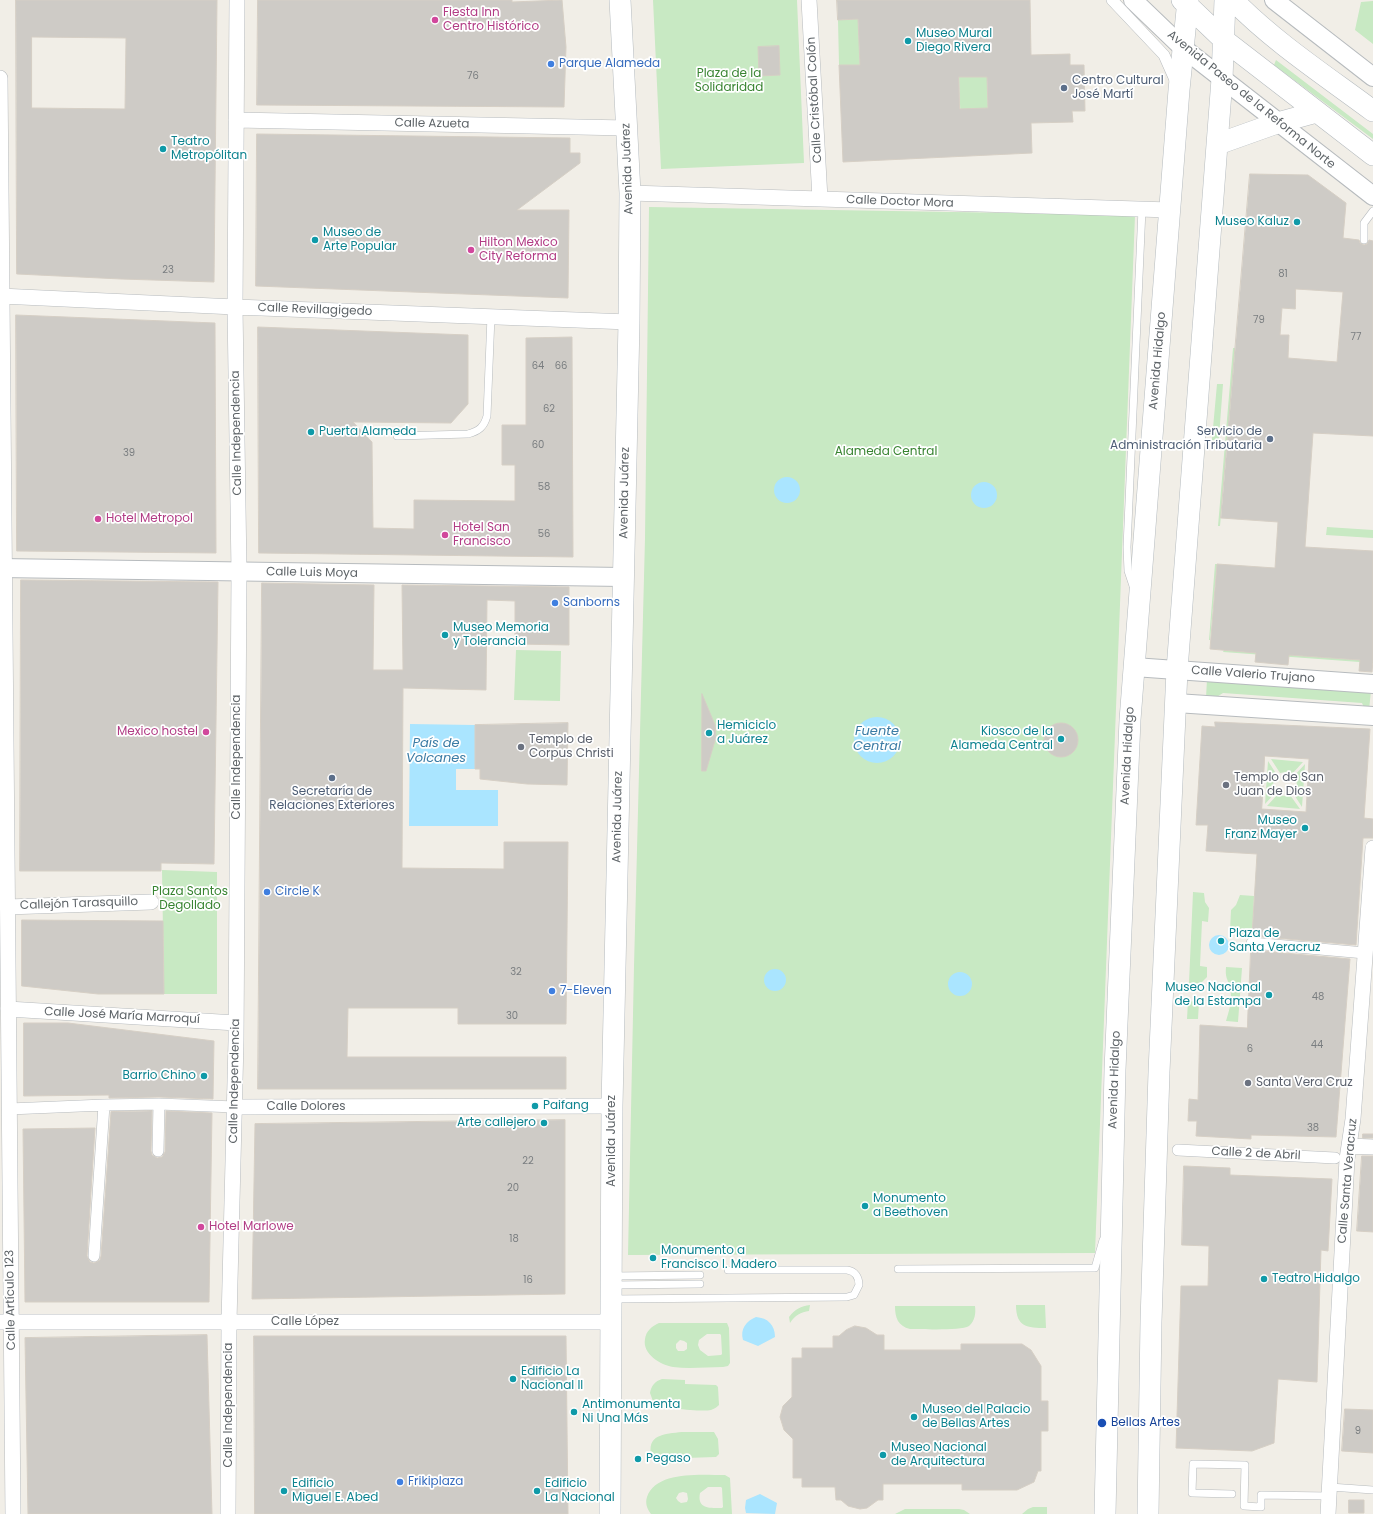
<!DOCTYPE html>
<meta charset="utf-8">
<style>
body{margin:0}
canvas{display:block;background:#f1eee7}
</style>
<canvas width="1373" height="1514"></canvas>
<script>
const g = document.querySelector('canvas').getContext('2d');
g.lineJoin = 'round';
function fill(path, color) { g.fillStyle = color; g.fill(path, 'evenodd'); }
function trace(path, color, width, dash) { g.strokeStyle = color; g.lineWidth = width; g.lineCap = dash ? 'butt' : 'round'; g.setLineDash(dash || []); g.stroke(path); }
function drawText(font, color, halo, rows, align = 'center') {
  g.font = font + ' Poppins,sans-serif'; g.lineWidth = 3.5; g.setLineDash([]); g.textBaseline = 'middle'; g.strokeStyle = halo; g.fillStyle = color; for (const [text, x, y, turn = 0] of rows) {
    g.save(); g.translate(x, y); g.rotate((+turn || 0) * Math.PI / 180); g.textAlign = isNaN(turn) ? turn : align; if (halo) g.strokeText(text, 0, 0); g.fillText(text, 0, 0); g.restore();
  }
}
fill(new Path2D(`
 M653 0H797L804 163 661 169Z
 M1373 1V44L1355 30 1361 2Z
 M858 19 860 65H839L838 20Z
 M1276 60 1373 134V139L1274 65Z
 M959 77H987L988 108 962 156Z
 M649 207 1135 215 1095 1253 628 1255 634 966 645 538Z
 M1233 348H1235V354L1220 526H1218Z
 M1217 384H1223L1218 450H1211Z
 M1327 527 1373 530V538L1326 535Z
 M1215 564H1217L1210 640H1209Z
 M516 650 561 651 560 701 514 700Z
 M1224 650 1373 661V663L1223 652Z
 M1207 679 1371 691 1369 710H1365L1362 703 1223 693 1215 698H1206Z
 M1271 759 1303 762 1292 774 1286 772 1280 773Z
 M1268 761 1277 775 1273 784 1276 792 1265 804Z
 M1305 764 1302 807 1293 793C1298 788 1298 782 1294 776Z
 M1278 794 1284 796 1290 795 1300 809 1267 806Z
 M162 870 217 872V994H164Z
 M1193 892 1204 893 1205 902 1209 908 1208 922 1202 921 1200 966 1207 967V977L1200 984 1189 983Z
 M1240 895 1254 896 1252 939 1241 938V932L1230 931 1231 910 1236 905Z
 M1226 967 1242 968 1238 1022 1226 1021C1229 1010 1233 1000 1230 989 1228 978 1225 979 1226 967Z
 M1188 1001 1199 1002 1198 1019H1187Z
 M810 1305 809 1311C801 1312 795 1315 790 1323L789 1317C795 1309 801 1306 810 1305Z
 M1016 1305H1045L1046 1328C1027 1328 1016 1327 1016 1305Z
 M895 1306H975C976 1313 975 1321 969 1326 961 1331 921 1329 910 1329 898 1326 895 1318 895 1306Z
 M659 1323H727L729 1328 730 1363 728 1366 723 1367C707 1367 689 1369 673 1367 661 1365 642 1354 645 1339 646 1331 652 1326 659 1323ZM707 1334H720L721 1335 722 1354 721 1355 708 1356 700 1350 698 1345 699 1340ZM680 1340 684 1341 687 1343V1349L684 1351H678L676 1348V1344Z
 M662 1379 685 1380V1384L716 1385 718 1387 719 1405C717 1407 714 1409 711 1410 701 1412 663 1408 654 1404L650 1393C651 1386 655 1381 662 1379Z
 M682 1432H714L718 1439 719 1454 716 1457 685 1458V1463C673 1463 662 1466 652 1458 645 1434 665 1434 682 1432Z
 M725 1475 730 1478 732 1514H651C647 1509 645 1503 647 1497 656 1470 703 1475 725 1475ZM708 1487H721L722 1488 723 1507 722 1508C709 1508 697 1509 700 1493ZM683 1492 687 1493 688 1499 687 1502 681 1503 678 1501 676 1498 679 1493Z
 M1033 1507H1047V1514H1022L1028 1509Z
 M905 1509H959L964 1510 970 1514H895Z`), '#c8e9c3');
fill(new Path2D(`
 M774 490a13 13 0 1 1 26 0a13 13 0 1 1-26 0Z
 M971 495a13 13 0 1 1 26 0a13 13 0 1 1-26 0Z
 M854 740a23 23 0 1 1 46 0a23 23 0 1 1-46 0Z
 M410 724 475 725V769H456V790H498V826H409Z
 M1209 945a10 10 0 1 1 20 0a10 10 0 1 1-20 0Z
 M764 980a11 11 0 1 1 22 0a11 11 0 1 1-22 0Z
 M948 984a12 12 0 1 1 24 0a12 12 0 1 1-24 0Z
 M756 1317C768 1318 775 1325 775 1337L758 1346 743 1340C740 1329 746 1321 756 1317Z
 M760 1494 777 1503 775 1514 746 1513 745 1508 746 1500Z`), '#aae5ff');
const building = new Path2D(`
 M16 0H217L214 282 121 279 17 274ZM32 37 126 38 125 109 32 108Z
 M258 0H512V2L562 0 566 47 564 107 257 105Z
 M837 0H1030L1031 55 1070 54V65H1084L1085 111H1072L1073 122 1031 123 1032 153 843 162 839 65H860L858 19 838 20ZM959 77H987L988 108 960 109Z
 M779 46 780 75 759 76 758 47Z
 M257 134 570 138V153H580V163L517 210H569L568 298 256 286Z
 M1250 174 1308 175 1346 203 1343 238 1359 240 1360 243 1364 245 1367 244 1369 240 1373 241V436L1313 433 1305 547 1373 551V661L1372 672 1359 671 1360 660 1289 655 1288 665 1255 662 1256 653 1210 649 1217 564 1275 568 1278 522 1221 518ZM1296 289 1343 292 1337 362 1288 358 1289 335H1280L1282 308 1295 309Z
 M16 315 215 323 216 553 17 551Z
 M258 327 468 335V404L451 423 353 422 372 442 373 528 414 529V500L515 501V465H502V425H526V338L572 337 573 557 259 553Z
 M21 580 218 582 214 864 161 863V871H20Z
 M262 583 374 585 373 670H403L402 585 569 587V645L515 644V601L487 600 486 690 403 688 402 868 504 869V842H568L566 1024H458V1008H348L347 1057H566V1089H258Z
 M702 694 715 725 716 737 706 771H702Z
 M1215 722 1370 729 1364 818 1373 819V838H1363L1356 945 1252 936 1257 854 1206 851 1208 825H1196L1202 726 1215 727ZM1265 756 1309 759 1306 812 1262 809Z
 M1044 740a17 17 0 1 1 34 0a17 17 0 1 1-34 0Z
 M568 723 567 785 527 784 480 779V769H475V725Z
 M22 920 163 921 164 994H98L22 986Z
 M1251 950 1350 959 1336 1137 1251 1135V1139L1196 1136 1197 1121H1188L1189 1099 1198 1100 1200 1025 1247 1028Z
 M24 1023H68L214 1041 213 1099 159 1097 109 1098V1095L24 1096Z
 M152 1111 151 1151 152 1155 157 1158 162 1157 165 1152 166 1111 212 1113 209 1302H25L23 1129 95 1128 87 1256 90 1262 94 1263 100 1260 101 1256 111 1112Z
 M565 1120V1294L252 1299 255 1124Z
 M1363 1134H1373V1138H1363Z
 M1362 1156H1373V1232L1357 1231Z
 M1184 1166 1230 1168V1175L1332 1179 1328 1251 1321 1250 1317 1382 1278 1379 1274 1443 1252 1451 1176 1448 1181 1286H1208L1209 1246 1182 1245Z
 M855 1326 866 1328 877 1335H884V1350H961V1344H1022L1031 1350 1041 1366V1401H1048V1431H1041V1471H1038L1034 1482 1017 1490H962V1484H883V1500H878L867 1508 860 1509 848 1506 841 1500H836L835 1487H802V1478H793V1439L784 1430 780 1417 783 1406 792 1397V1358H802V1348H833V1336H839L846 1330Z
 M207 1335 212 1514H28L25 1338Z
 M254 1336H566L568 1514H255Z
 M1345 1409 1373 1410V1453L1342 1451Z
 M1349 1500H1364V1513H1349Z`);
fill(building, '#cecbc6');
trace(building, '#d6cfc5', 1);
const service = new Path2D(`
 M1364 240V223L1373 211
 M397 436 468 434C479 431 484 427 487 416L491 316
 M1133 586 1128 571 1127 547 1142 209
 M898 1269 1095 1268 1103 1240
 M613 1276 700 1275
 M613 1285 700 1284
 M612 1299 847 1297 854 1295 859 1285C859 1277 855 1271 847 1270H728
 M1330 1487 1373 1490
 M1232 1494 1192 1493 1193 1464 1245 1465 1244 1506 1261 1507V1495L1329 1496`);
const pedestrian = new Path2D(`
 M1112 0 1164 55 1176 82
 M1252 943 1365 953
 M9 1109 104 1105 159 1104 235 1107
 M1178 1150 1335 1158
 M158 1151 159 1104
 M94 1256 104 1105`);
const minor = new Path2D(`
 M809 0 820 199
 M0 78 13 1514
 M236 120 627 128
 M630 193 1170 210
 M0 296 235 307 629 322
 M7 907 151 902
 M8 1009 236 1023
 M235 1107 612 1106
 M1349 1146 1373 1147
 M0 1322H610
 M228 1514 229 1322 236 1041 239 572 235 307 237 0
 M1328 1514 1347 1159 1353 1119 1373 848`);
const tertiary = new Path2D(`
 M1133 0 1183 48 1373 196
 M1274 0 1373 77
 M0 568 623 577
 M1134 667 1373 684
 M1176 703 1373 716`);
const secondary = new Path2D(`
 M1182 0 1224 40 1373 155
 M1233 0C1274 42 1326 76 1373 111
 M1218 144 1277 123 1317 112
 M610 1514 612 1106 629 322 630 193 620 0
 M1105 1514 1115 1070 1130 720 1179 90 1188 0
 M1148 1514 1151 1322 1159 1072 1177 670 1222 79 1225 0`);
trace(service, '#b7bbbe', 8);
trace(pedestrian, '#b7bbbe', 12);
trace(minor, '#b7bbbe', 16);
trace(tertiary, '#b7bbbe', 20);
trace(secondary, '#b5bbbf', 22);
trace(service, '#fff', 7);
trace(pedestrian, '#fff', 11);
trace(minor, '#fff', 15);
trace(tertiary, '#fff', 18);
trace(secondary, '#fff', 21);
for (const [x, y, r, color] of [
 [435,20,4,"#d1479c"],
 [908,41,4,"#0f9aa8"],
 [551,64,4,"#3f7fe0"],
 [1064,88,4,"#5c6f8a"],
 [163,149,4,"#0f9aa8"],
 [1297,222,4,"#0f9aa8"],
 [315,240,4,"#0f9aa8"],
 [471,250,4,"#d1479c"],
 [311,432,4,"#0f9aa8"],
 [1270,439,4,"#5c6f8a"],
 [98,519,4,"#d1479c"],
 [445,535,4,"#d1479c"],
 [555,603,4,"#3f7fe0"],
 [445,635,4,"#0f9aa8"],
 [206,732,4,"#d1479c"],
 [709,733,4,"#0f9aa8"],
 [1061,739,4,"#0f9aa8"],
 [521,747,4,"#6b7280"],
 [332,778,4,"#5c6f8a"],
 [1226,785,4,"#6b7280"],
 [1305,828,4,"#0f9aa8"],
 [267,892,4,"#3f7fe0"],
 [1221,941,4,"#0f9aa8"],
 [552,991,4,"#3f7fe0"],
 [1269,995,4,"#0f9aa8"],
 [204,1076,4,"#0f9aa8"],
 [1248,1083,4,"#6b7280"],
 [535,1106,4,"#0f9aa8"],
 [544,1123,4,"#0f9aa8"],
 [865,1206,4,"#0f9aa8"],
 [201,1227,4,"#d1479c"],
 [653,1258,4,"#0f9aa8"],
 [1264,1279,4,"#0f9aa8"],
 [513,1379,4,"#0f9aa8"],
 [574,1412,4,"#0f9aa8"],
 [914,1417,4,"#0f9aa8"],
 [1102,1423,5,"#1a4fb4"],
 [883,1455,4,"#0f9aa8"],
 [638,1459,4,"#0f9aa8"],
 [400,1482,4,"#3f7fe0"],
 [284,1491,4,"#0f9aa8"],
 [537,1491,4,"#0f9aa8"]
]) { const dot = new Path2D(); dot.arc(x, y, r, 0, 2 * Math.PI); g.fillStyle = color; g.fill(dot); trace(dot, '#fff', 1.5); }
drawText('10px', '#7a7e80', null, [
 ["76",473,76],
 ["23",168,270],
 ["81",1283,274],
 ["79",1259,320],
 ["77",1356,337],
 ["64",538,366],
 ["66",561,366],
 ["62",549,409],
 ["60",538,445],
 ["39",129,453],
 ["58",544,487],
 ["56",544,534],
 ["32",516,972],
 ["48",1318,997],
 ["30",512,1016],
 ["44",1317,1045],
 ["6",1250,1049],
 ["38",1313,1128],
 ["22",528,1161],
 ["20",513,1188],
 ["18",514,1239],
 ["16",528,1280],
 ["9",1358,1431]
]);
drawText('12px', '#b23c85', '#fff', [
 ["Fiesta Inn",443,13],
 ["Centro Histórico",443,27],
 ["Hilton Mexico",479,243],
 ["City Reforma",479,257],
 ["Hotel Metropol",106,519],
 ["Hotel San",453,528],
 ["Francisco",453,542],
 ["Mexico hostel",198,732,"right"],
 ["Hotel Marlowe",209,1227]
], 'left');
drawText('12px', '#0d838f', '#fff', [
 ["Museo Mural",916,34],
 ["Diego Rivera",916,48],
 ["Teatro",171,142],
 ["Metropólitan",171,156],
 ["Museo Kaluz",1289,222,"right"],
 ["Museo de",323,233],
 ["Arte Popular",323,247],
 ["Puerta Alameda",319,432],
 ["Museo Memoria",453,628],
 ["y Tolerancia",453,642],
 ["Hemiciclo",717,726],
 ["a Juárez",717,740],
 ["Kiosco de la",1053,732,"right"],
 ["Alameda Central",1053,746,"right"],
 ["Museo",1297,821,"right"],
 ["Franz Mayer",1297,835,"right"],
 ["Plaza de",1229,934],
 ["Santa Veracruz",1229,948],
 ["Museo Nacional",1261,988,"right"],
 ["de la Estampa",1261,1002,"right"],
 ["Barrio Chino",196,1076,"right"],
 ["Paifang",543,1106],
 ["Arte callejero",536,1123,"right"],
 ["Monumento",873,1199],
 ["a Beethoven",873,1213],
 ["Monumento a",661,1251],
 ["Francisco I. Madero",661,1265],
 ["Teatro Hidalgo",1272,1279],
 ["Edificio La",521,1372],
 ["Nacional II",521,1386],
 ["Antimonumenta",582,1405],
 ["Ni Una Más",582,1419],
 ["Museo del Palacio",922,1410],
 ["de Bellas Artes",922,1424],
 ["Museo Nacional",891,1448],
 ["de Arquitectura",891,1462],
 ["Pegaso",646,1459],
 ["Edificio",292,1484],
 ["Miguel E. Abed",292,1498],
 ["Edificio",545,1484],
 ["La Nacional",545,1498]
], 'left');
drawText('12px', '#366cbe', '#fff', [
 ["Parque Alameda",559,64],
 ["Sanborns",563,603],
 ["Circle K",275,892],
 ["7-Eleven",560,991],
 ["Frikiplaza",408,1482]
], 'left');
drawText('12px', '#388431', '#fff', [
 ["Plaza de la",729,74],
 ["Solidaridad",729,88],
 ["Alameda Central",886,452],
 ["Plaza Santos",190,892],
 ["Degollado",190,906]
]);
drawText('12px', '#4e5e75', '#fff', [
 ["Centro Cultural",1072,81],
 ["José Martí",1072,95],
 ["Servicio de",1262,432,"right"],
 ["Administración Tributaria",1262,446,"right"],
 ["Secretaría de",332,792,"center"],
 ["Relaciones Exteriores",332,806,"center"]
], 'left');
drawText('12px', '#5e6468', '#fff', [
 ["Calle Cristóbal Colón",815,100,-93],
 ["Avenida Paseo de la Reforma Norte",1251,100,39],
 ["Calle Azueta",432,124,1],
 ["Avenida Juárez",628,169,-92],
 ["Calle Doctor Mora",900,202,2],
 ["Calle Revillagigedo",315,310,2],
 ["Avenida Hidalgo",1158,361,-85],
 ["Calle Independencia",237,433,-91],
 ["Avenida Juárez",625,493,-89],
 ["Calle Luis Moya",312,573,1],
 ["Calle Valerio Trujano",1253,675,4],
 ["Avenida Hidalgo",1128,756,-87],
 ["Calle Independencia",237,757,-90],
 ["Avenida Juárez",618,817,-89],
 ["Callejón Tarasquillo",79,904,-2],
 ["Calle José María Marroquí",122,1016,3],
 ["Avenida Hidalgo",1115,1080,-88],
 ["Calle Independencia",235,1081,-89],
 ["Calle Dolores",306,1107],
 ["Avenida Juárez",612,1141,-90],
 ["Calle 2 de Abril",1256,1154,3],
 ["Calle Santa Veracruz",1348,1181,-85],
 ["Calle Artículo 123",11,1300,-91],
 ["Calle López",305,1322],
 ["Calle Independencia",229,1405,-90]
]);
drawText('12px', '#5b616d', '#fff', [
 ["Templo de",529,740],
 ["Corpus Christi",529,754],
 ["Templo de San",1234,778],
 ["Juan de Dios",1234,792],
 ["Santa Vera Cruz",1256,1083]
], 'left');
drawText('12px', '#164399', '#fff', [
 ["Bellas Artes",1111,1423]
], 'left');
drawText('italic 13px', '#3b7ca5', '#fff', [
 ["Fuente",877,732],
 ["Central",877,747],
 ["País de",436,744],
 ["Volcanes",436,759]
]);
</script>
